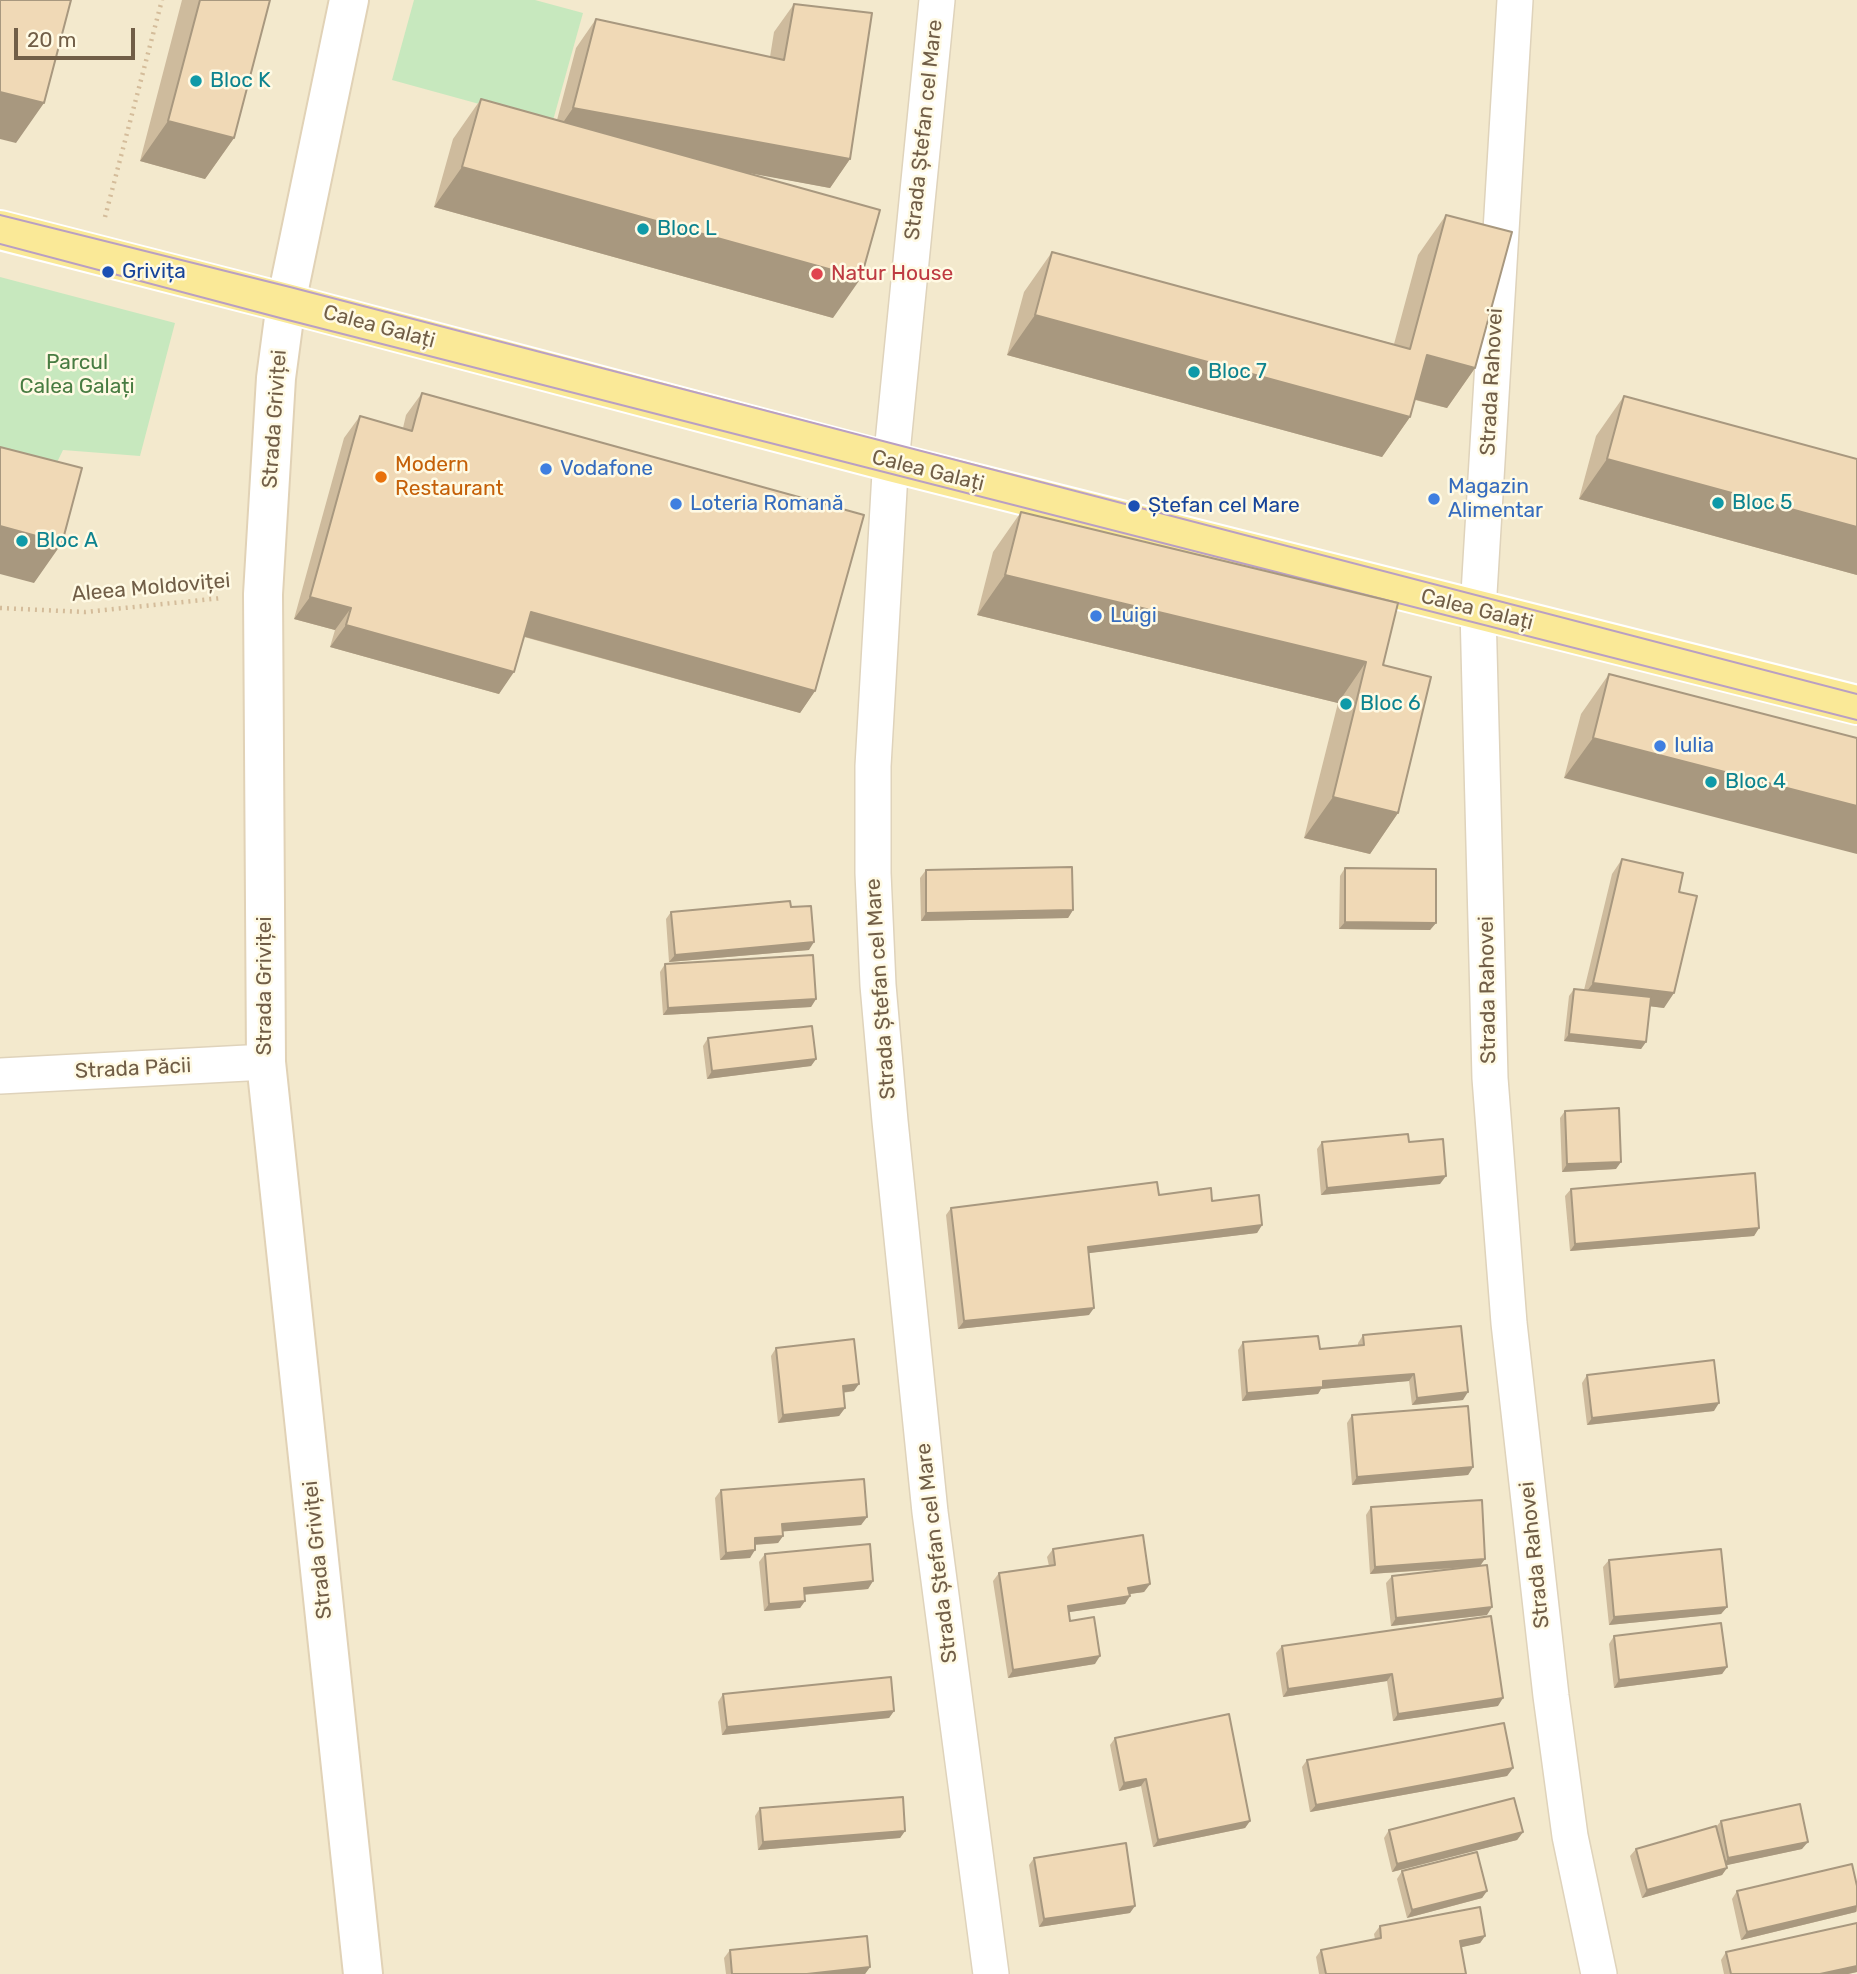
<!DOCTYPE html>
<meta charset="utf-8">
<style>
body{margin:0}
#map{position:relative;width:1857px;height:1974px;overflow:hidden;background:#fbf6de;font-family:Rubik,sans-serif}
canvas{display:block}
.scale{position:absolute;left:14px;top:28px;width:121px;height:32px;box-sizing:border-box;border:4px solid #715e47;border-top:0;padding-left:9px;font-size:21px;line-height:24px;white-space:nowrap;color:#715e47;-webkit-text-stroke:5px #fffae4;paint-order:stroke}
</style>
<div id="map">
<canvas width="1857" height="1974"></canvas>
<div class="scale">20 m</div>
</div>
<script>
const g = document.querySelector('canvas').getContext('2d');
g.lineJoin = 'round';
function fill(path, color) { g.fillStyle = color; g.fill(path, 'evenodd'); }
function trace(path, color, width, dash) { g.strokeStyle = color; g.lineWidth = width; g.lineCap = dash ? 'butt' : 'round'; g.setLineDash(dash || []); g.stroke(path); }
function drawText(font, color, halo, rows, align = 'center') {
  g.font = font + ' Rubik,sans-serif'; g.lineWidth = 5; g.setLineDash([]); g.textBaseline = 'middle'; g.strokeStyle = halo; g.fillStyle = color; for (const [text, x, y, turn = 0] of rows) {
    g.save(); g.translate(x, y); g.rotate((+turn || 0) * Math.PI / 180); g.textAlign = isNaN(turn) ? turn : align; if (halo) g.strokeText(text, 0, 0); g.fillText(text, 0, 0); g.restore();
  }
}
fill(new Path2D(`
 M0 0H1857V1974H0Z`), '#f3e9cd');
fill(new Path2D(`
 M414 0H535L583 13 552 124 392 80Z
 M0 277 175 323 140 456 63 450 46 485 0 472Z`), '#c7e8be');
const minor = new Path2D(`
 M937 0 890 473 873 766V873L878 985 890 1121 930 1512 991 1974
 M1515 0 1478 610 1490 1078 1509 1323 1551 1696 1570 1836 1599 1974
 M0 1076 266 1062`);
const secondary = new Path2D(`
 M349 0 286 303 276 378 263 594 266 1062 363 1974`);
const primary = new Path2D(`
 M0 230 286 303 890 462 1857 705`);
trace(minor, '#dfd3bb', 38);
trace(secondary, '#e1d2b6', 42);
trace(primary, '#fff', 42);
trace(new Path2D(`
 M105 217 162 0
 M0 608 85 612 222 598`), '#d4bc9a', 4.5, [2, 5]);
trace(minor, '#fff', 35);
trace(secondary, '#fff', 38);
trace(primary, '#fae997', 38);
trace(new Path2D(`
 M0 215 290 287 1857 694
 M0 244 284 319 1857 720`), '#b99fc3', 2);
fill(new Path2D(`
 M182 0H270L234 138 205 179 140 161Z
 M794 4 850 159 830 188 741 171 833 318 434 207 453 139 481 99 557 120 576 48 596 19 770 57 774 32Z
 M1446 215 1475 368 1447 408 1415 400 1410 417 1382 457 1007 355 1024 292 1052 252 1394 344 1418 255Z
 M422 393 815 691 800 713 524 637 499 694 330 647 335 630 294 619 344 438 360 416 403 428 406 415Z
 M1624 396 1857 459V575L1579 499 1596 436Z
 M1021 512 1383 665 1398 813 1370 854 1304 838 1338 703 977 615 993 552Z
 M1609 674 1857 738 1564 778 1581 714Z
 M1622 859 1679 892 1664 1008 1650 1006 1646 1042 1641 1049 1564 1041 1569 996 1574 989 1584 990 1612 874Z
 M1345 868 1436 923 1430 930 1339 929 1340 876Z
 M926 870 1073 910 1068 918 921 921 920 878Z
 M791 907 809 950 669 962 666 919 671 912Z
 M665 964 816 999 811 1007 663 1015 660 972Z
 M708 1038 816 1059 811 1066 707 1079 703 1046Z
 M1565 1111 1616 1169 1562 1172 1560 1118Z
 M1322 1142H1409L1440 1184 1321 1195 1317 1149Z
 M1571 1189 1759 1228 1754 1236 1570 1251 1565 1196Z
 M1159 1195 1212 1201 1262 1225 1257 1233 1088 1253 1089 1315 958 1329 946 1215 951 1208Z
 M1363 1335 1463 1400 1412 1405 1409 1381 1321 1389 1318 1394 1242 1401 1238 1350 1243 1342 1320 1349 1358 1346V1343Z
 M776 1348 854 1391 843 1393 845 1408 839 1416 778 1423 771 1356Z
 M1587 1375 1714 1411 1587 1425 1582 1383Z
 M1352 1415 1473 1467 1468 1475 1352 1485 1347 1423Z
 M721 1490 867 1517 861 1525 783 1531V1536L778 1543 755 1545 750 1558 720 1560 715 1498Z
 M1371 1507 1480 1566 1487 1615 1391 1626 1386 1583 1392 1576 1463 1568 1370 1574 1366 1515Z
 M1053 1549 1150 1584 1144 1592 1129 1594 1130 1596 1125 1604 1069 1612 1070 1621 1095 1664 1008 1678 993 1581 999 1573 1049 1566 1047 1557Z
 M765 1554 873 1581 868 1589 804 1595 805 1601 800 1608 764 1611 759 1562Z
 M1609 1560 1727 1607 1721 1614 1609 1625 1603 1567Z
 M1491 1616 1498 1706 1393 1721 1387 1681 1283 1697 1276 1653 1282 1646Z
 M1614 1636 1727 1667 1722 1674 1614 1688 1609 1644Z
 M723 1694 894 1711 889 1718 722 1735 718 1702Z
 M1115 1738 1250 1821 1245 1828 1153 1847 1141 1786 1119 1791 1110 1745Z
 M1307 1760 1513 1768 1507 1776 1310 1812 1302 1767Z
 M760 1808 905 1831 900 1838 758 1850 755 1816Z
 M1721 1821 1802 1849 1726 1865 1727 1868 1722 1875 1642 1898 1630 1856 1636 1849 1716 1827Z
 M1389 1830 1523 1832 1517 1840 1392 1872 1384 1838Z
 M1034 1858 1130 1913 1039 1927 1029 1865Z
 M1402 1871 1487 1891 1482 1898 1407 1918 1397 1879Z
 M1737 1891 1857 1906V1911L1856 1912 1741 1940 1732 1899Z
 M1380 1926 1485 1936 1480 1943 1461 1947 1466 1974H1319L1316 1957 1321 1950 1375 1939 1374 1934Z
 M730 1950 870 1967 865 1974H726L724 1958Z
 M1726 1952 1857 1972 1848 1974H1724L1721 1960Z`), '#cebb9d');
fill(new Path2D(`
 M0 92 44 103 16 143 0 139Z
 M573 108 850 159 830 188 553 137Z
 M168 121 234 138 205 179 140 161Z
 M462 167 861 278 833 318 434 207Z
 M1035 315 1410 417 1382 457 1007 355Z
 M1427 355 1475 368 1447 408 1398 395Z
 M1607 459 1857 527V575L1579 499Z
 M0 526 62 543 34 583 0 574Z
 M1005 575 1366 662 1338 703 977 615Z
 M310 597 351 608 335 630 294 619Z
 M531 612 815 691 800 713 515 634Z
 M346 625 514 672 499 694 330 647Z
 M1593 738 1857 806V854L1564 778Z
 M1333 797 1398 813 1370 854 1304 838Z
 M1073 910 1068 918 921 921 926 913Z
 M1345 922 1436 923 1430 930 1339 929Z
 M814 942 809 950 669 962 675 955Z
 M1593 983 1674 993 1664 1008 1582 998Z
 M816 999 811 1007 663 1015 668 1008Z
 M1569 1034 1646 1042 1641 1049 1564 1041Z
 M816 1059 811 1066 707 1079 712 1071Z
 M1621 1162 1616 1169 1562 1172 1567 1164Z
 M1446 1176 1440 1184 1321 1195 1327 1188Z
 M1262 1225 1257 1233 1082 1254 1088 1247Z
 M1759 1228 1754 1236 1570 1251 1575 1244Z
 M1094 1308 1089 1315 958 1329 964 1321Z
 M1414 1374 1409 1381 1321 1389 1318 1394 1242 1401 1247 1393 1323 1381Z
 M859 1384 854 1391 837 1393 843 1386Z
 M1468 1392 1463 1400 1412 1405 1417 1398Z
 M1719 1403 1714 1411 1587 1425 1592 1418Z
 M845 1408 839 1416 778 1423 783 1415Z
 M1473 1467 1468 1475 1352 1485 1357 1477Z
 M867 1517 861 1525 777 1532 782 1524Z
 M783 1536 778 1543 749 1545 755 1538Z
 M755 1550 750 1558 720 1560 726 1553Z
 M1485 1559 1480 1566 1370 1574 1375 1567Z
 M873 1581 868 1589 798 1595 804 1588Z
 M1150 1584 1144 1592 1123 1595 1128 1588Z
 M1130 1596 1125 1604 1063 1613 1068 1606Z
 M805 1601 800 1608 764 1611 769 1604Z
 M1492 1607 1487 1615 1391 1626 1396 1618Z
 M1727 1607 1721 1614 1609 1625 1614 1617Z
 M1100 1656 1095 1664 1008 1678 1013 1670Z
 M1727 1667 1722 1674 1614 1688 1619 1680Z
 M1392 1674 1387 1681 1283 1697 1288 1689Z
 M1503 1698 1498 1706 1393 1721 1398 1714Z
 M894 1711 889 1718 722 1735 727 1727Z
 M1513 1768 1507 1776 1310 1812 1316 1805Z
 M1146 1779 1141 1786 1119 1791 1124 1783Z
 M1250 1821 1245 1828 1153 1847 1158 1840Z
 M905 1831 900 1838 758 1850 763 1842Z
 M1523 1832 1517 1840 1392 1872 1397 1864Z
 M1808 1842 1802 1849 1723 1866 1728 1858Z
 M1727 1868 1722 1875 1642 1898 1647 1890Z
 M1487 1891 1482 1898 1407 1918 1412 1910Z
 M1135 1906 1130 1913 1039 1927 1044 1919Z
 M1857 1906 1856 1912 1741 1940 1747 1932Z
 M1485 1936 1480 1943 1454 1949 1460 1941Z
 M1857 1966V1972L1848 1974H1820Z
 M870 1967 865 1974H807Z`), '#a8987f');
const building = new Path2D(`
 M0 0H71L44 103 0 92Z
 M200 0H270L234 138 168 121Z
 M794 4 872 13 850 159 573 108 596 19 784 60Z
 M481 99 880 210 861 278 462 167Z
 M1446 215 1512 232 1475 368 1427 355 1410 417 1035 315 1052 252 1410 349Z
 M422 393 864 515 815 691 531 612 514 672 346 625 351 608 310 597 360 416 412 431Z
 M1624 396 1857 459V527L1607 459Z
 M0 447 82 468 62 543 0 526Z
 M1021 512 1398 603 1383 665 1431 677 1398 813 1333 797 1366 662 1005 575Z
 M1609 674 1857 738V806L1593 738Z
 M1622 859 1683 873 1679 892 1697 896 1674 993 1593 983Z
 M1072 867 1073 910 926 913V870Z
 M1345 868 1436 869V923L1345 922Z
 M790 901 791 907 811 906 814 942 675 955 671 912Z
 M813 955 816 999 668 1008 665 964Z
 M1574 989 1651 997 1646 1042 1569 1034Z
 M812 1026 816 1059 712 1071 708 1038Z
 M1619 1108 1621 1162 1567 1164 1565 1111Z
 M1408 1134 1409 1142 1443 1139 1446 1176 1327 1188 1322 1142Z
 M1755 1173 1759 1228 1575 1244 1571 1189Z
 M1157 1182 1159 1195 1211 1188 1212 1201 1259 1195 1262 1225 1088 1247 1094 1308 964 1321 951 1208Z
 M1461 1326 1468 1392 1417 1398 1414 1374 1323 1381V1387L1247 1393 1243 1342 1318 1336 1320 1349 1364 1345 1363 1335Z
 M854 1339 859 1384 843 1386 845 1408 783 1415 776 1348Z
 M1714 1360 1719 1403 1592 1418 1587 1375Z
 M1468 1406 1473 1467 1357 1477 1352 1415Z
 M864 1479 867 1517 782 1524 783 1536 755 1538V1550L726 1553 721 1490Z
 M1482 1500 1485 1559 1375 1567 1371 1507Z
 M1143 1535 1150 1584 1128 1588 1130 1596 1068 1606 1070 1621 1094 1617 1100 1656 1013 1670 999 1573 1055 1565 1053 1549Z
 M870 1544 873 1581 804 1588 805 1601 769 1604 765 1554Z
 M1721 1549 1727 1607 1614 1617 1609 1560Z
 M1487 1565 1492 1607 1396 1618 1392 1576Z
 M1491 1616 1503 1698 1398 1714 1392 1674 1288 1689 1282 1646Z
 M1721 1623 1727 1667 1619 1680 1614 1636Z
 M891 1677 894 1711 727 1727 723 1694Z
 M1229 1714 1250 1821 1158 1840 1146 1779 1124 1783 1115 1738Z
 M1504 1723 1513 1768 1316 1805 1307 1760Z
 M903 1797 905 1831 763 1842 760 1808Z
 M1514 1798 1523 1832 1397 1864 1389 1830Z
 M1800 1804 1808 1842 1728 1858 1721 1821Z
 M1716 1826 1727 1868 1647 1890 1636 1849Z
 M1126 1843 1135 1906 1044 1919 1034 1858Z
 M1477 1852 1487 1891 1412 1910 1402 1871Z
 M1852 1864 1857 1886V1906L1747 1932 1737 1891Z
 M1480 1907 1485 1936 1460 1941 1466 1974H1326L1321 1950 1381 1938 1380 1926Z
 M1857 1923V1966L1820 1974H1731L1726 1952Z
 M867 1936 870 1967 807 1974H732L730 1950Z`);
fill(building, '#f0d9b6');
trace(building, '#a8987f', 2);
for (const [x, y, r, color] of [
 [196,81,7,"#0f9aa8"],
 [643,229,7,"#0f9aa8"],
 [108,272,7,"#1a4fb4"],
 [817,274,7,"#e0444e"],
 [1194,372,7,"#0f9aa8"],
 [546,469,7,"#3f7fe0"],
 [381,477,7,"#e8710a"],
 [1434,499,7,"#3f7fe0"],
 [1718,503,7,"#0f9aa8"],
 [676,504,7,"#3f7fe0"],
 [1134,506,7,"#1a4fb4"],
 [22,541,7,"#0f9aa8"],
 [1096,616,7,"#3f7fe0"],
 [1346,704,7,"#0f9aa8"],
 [1660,746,7,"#3f7fe0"],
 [1711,782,7,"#0f9aa8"]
]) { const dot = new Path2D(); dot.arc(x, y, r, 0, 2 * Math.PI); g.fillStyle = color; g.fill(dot); trace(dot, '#fffae4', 2.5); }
drawText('21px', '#0d838f', '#fffae4', [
 ["Bloc K",210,81],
 ["Bloc L",657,229],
 ["Bloc 7",1208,372],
 ["Bloc 5",1732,503],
 ["Bloc A",36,541],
 ["Bloc 6",1360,704],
 ["Bloc 4",1725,782]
], 'left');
drawText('21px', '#715e47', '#fffae4', [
 ["Strada Ștefan cel Mare",924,130,-84],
 ["Calea Galați",379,327,15],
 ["Strada Rahovei",1492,382,-87],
 ["Strada Griviței",275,419,-86],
 ["Calea Galați",928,471,14],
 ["Aleea Moldoviței",151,588,-5],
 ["Calea Galați",1477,610,14],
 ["Strada Griviței",265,986,-90],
 ["Strada Ștefan cel Mare",881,989,-94],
 ["Strada Rahovei",1488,990,-91],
 ["Strada Păcii",133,1069,-3],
 ["Strada Griviței",318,1550,-96],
 ["Strada Ștefan cel Mare",937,1553,-97],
 ["Strada Rahovei",1535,1555,-96]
]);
drawText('21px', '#164399', '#fffae4', [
 ["Grivița",122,272],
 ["Ștefan cel Mare",1148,506]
], 'left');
drawText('21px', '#be3a42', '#fffae4', [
 ["Natur House",831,274]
], 'left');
drawText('21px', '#487c42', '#fffae4', [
 ["Parcul",77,363],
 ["Calea Galați",77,387]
]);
drawText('21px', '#c56008', '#fffae4', [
 ["Modern",395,465],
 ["Restaurant",395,489]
], 'left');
drawText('21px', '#366cbe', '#fffae4', [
 ["Vodafone",560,469],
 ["Magazin",1448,487],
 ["Alimentar",1448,511],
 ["Loteria Romană",690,504],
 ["Luigi",1110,616],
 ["Iulia",1674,746]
], 'left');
</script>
